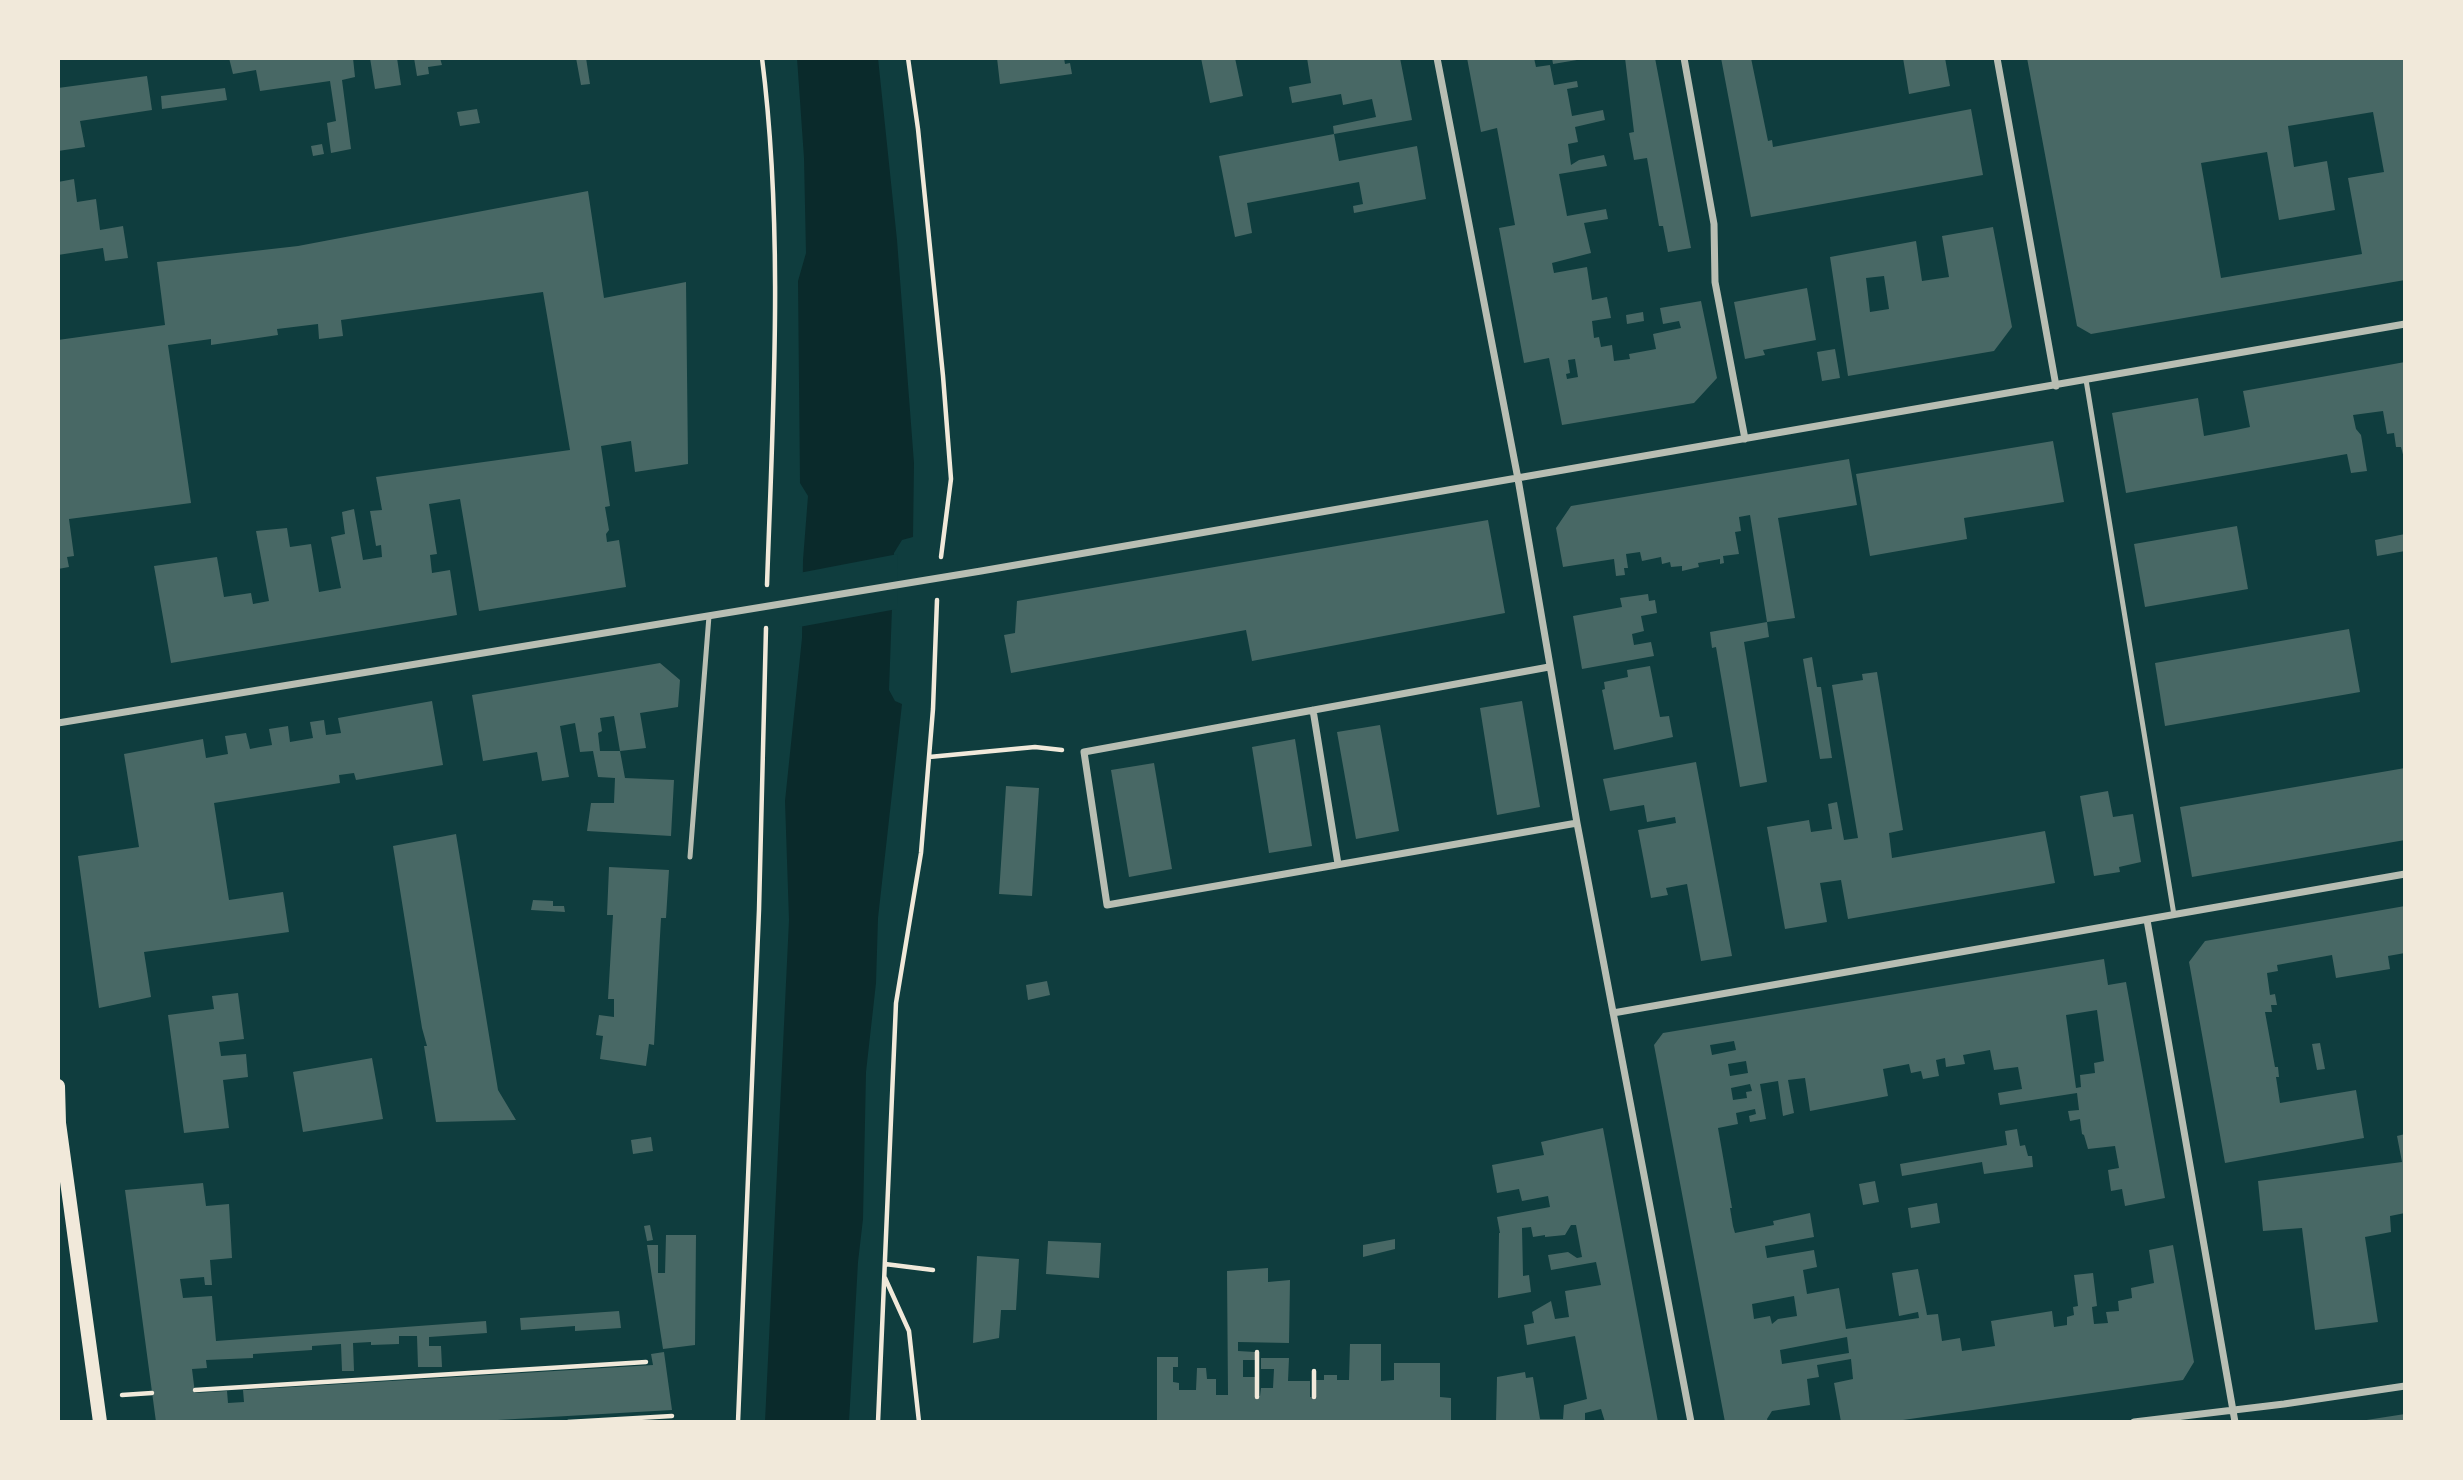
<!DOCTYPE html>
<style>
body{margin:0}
#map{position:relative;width:2463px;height:1480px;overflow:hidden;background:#0f3d3e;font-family:"DejaVu Sans",sans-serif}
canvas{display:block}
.frame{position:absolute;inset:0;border:60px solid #f1e9da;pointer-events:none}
</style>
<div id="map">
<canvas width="2463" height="1480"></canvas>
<div class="frame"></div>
</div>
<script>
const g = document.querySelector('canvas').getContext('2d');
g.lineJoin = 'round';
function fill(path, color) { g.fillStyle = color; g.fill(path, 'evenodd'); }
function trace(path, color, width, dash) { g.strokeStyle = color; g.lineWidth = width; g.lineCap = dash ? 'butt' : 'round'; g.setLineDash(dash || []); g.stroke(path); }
fill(new Path2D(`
 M797 58H878L897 240 914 463 913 537 902 540 894 553 889 690 895 701 902 704 878 918 876 983 866 1072 863 1219 858 1262 849 1422H765L789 920 785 801 802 638 803 560 808 496 800 483 798 281 806 253 804 158Z`), '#0a2a2b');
fill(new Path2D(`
 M898 554 897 609 799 627V573Z`), '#0f3d3e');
fill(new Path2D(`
 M229 58H353L355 77 342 80 351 149 331 153 327 123 336 121 330 81 260 91 256 70 233 74Z
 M370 58H397L401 85 375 89Z
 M414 58H440L442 65 428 67 429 74 417 76Z
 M576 58H586L590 84 581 85Z
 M997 58H1064L1065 64 1070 63 1072 74 1000 84Z
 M1201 58H1235L1243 96 1210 103Z
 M1307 58H1400L1412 120 1334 134 1333 126 1376 117 1372 99 1343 105 1341 94 1292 103 1289 87 1311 83Z
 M1467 58H1534L1536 67 1550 65 1554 85 1577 81 1578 87 1567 89 1572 116 1603 110 1605 120 1575 127 1578 142 1568 144 1571 165 1579 160 1604 155 1607 166 1559 174 1567 216 1606 209 1608 219 1584 223 1591 253 1552 263 1554 273 1587 267 1592 300 1607 297 1611 318 1592 321 1594 338 1599 337 1601 347 1612 345 1614 361 1630 359 1629 354 1656 349 1653 334 1681 328 1679 321 1663 324 1660 308 1701 301 1717 378 1694 403 1562 425 1549 358 1524 363 1499 228 1515 225 1497 128 1481 132ZM1575 359 1578 377 1567 379 1566 374 1570 373 1568 360Z
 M1552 58H1583V59L1553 64Z
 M1625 58H1655L1691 248 1668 252 1663 226H1659L1647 158 1634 160 1629 133 1634 132Z
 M1721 58H1751L1768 141 1772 140 1773 147 1971 109 1983 175 1751 217Z
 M1903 58H1945L1950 86 1909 94Z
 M2027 58H2405V280L2091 334 2077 326ZM2373 112 2384 172 2348 178 2362 254 2221 278 2201 163 2267 152 2279 220 2335 210 2327 161 2294 167 2288 126Z
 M147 76 152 110 80 121 85 147 58 151V88Z
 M225 88 227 100 162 109 161 96Z
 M477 109 480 123 460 126 457 112Z
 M1334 134 1339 161 1417 146 1426 199 1354 213 1353 206 1363 204 1359 182 1247 203 1252 233 1235 237 1219 156Z
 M322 144 324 154 313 156 311 146Z
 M74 179 77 202 96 199 100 230 123 226 128 258 105 261 103 248 58 255V182Z
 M588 191 604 298 686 282 688 464 635 472 631 441 601 446 610 506 605 507 609 530 606 534 607 542 619 540 626 587 479 611 460 499 429 504 437 554 430 555 432 573 450 570 457 615 171 663 154 566 217 557 224 597 251 593 253 604 269 601 256 531 287 528 290 547 311 544 319 592 341 588 331 537 345 534 342 512 354 509 363 560 382 557 381 545 376 546 370 511 382 510 376 477 570 450 543 292 341 320 343 336 319 339 318 324 277 329 278 335 211 345V339L168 345 191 503 69 519 74 556 67 557 69 567 58 569V340L165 325 157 262 298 246Z
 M1993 227 2012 327 1994 351 1848 376 1830 257 1916 241 1922 281 1949 277 1942 236ZM1884 276 1889 309 1870 312 1866 278Z
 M1807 288 1816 340 1763 350 1765 355 1745 359 1734 302Z
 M1643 312 1644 321 1627 324 1626 315Z
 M1835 349 1840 378 1822 381 1817 352Z
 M2405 362V462L2401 447H2396L2394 433 2387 434 2383 411 2353 415 2356 429 2361 435 2367 471 2351 473 2347 454 2126 493 2112 413 2198 398 2204 436 2236 430 2250 427 2243 391Z
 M2053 441 2064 502 1964 518 1967 539 1870 556 1856 474Z
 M1849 459 1857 505 1778 518 1795 618 1767 622 1750 515 1739 517 1741 531 1735 532 1739 554 1723 556 1724 563 1720 564V559L1698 563 1699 567 1682 571V566L1671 567 1670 562 1662 564 1661 557 1642 561 1640 552 1626 554 1628 568H1624L1625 575 1616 576 1614 559 1563 567 1556 528 1571 506Z
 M1488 520 1505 613 1252 661 1246 630 1011 673 1004 635 1015 633 1017 601Z
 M2237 526 2248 589 2145 607 2134 544Z
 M2405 534V551L2377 556 2375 540Z
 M1648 594 1649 601 1655 600 1657 613 1641 616 1644 631 1632 634 1634 645 1651 642 1654 656 1582 669 1573 616 1622 607 1620 598Z
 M1767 622 1769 637 1744 642 1767 782 1740 787 1716 647 1712 648 1710 632Z
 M2349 629 2360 692 2165 726 2155 663Z
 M1812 657 1817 687H1821L1832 758 1820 759 1803 659Z
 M660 663 680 680 678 707 640 713 646 748 620 751 625 778 674 780 671 836 587 831 591 803H614L615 778 598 777 593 751 580 752 575 723 560 726 569 777 542 781 537 752 483 761 472 695ZM614 716 620 751H600L598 733 602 731 600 718Z
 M1650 666 1660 717 1669 716 1673 737 1614 750 1602 690 1605 689 1604 682 1628 677 1627 670Z
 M1877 672 1903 830 1889 833 1892 858 2045 831 2055 883 1848 919 1841 880 1820 883 1827 922 1785 929 1767 827 1809 820 1811 832 1832 829 1828 804 1837 802 1844 840 1858 838 1832 685 1863 680 1862 674Z
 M432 701 443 765 356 780 354 773 339 775 340 783 214 803 229 900 283 892 289 932 144 952 151 997 99 1008 78 856 139 847 124 754 203 739 206 758 228 754 225 736 246 733 250 749 260 747 272 745 269 729 288 726 290 742 313 738 310 722 324 720 326 735 341 733 338 718Z
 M1522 701 1540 807 1497 815 1480 708Z
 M1380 725 1399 831 1356 839 1337 732Z
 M1295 739 1312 846 1269 853 1252 747Z
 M1696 762 1732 956 1701 961 1687 884 1666 888 1668 895 1651 898 1638 830 1676 823 1675 817 1647 822 1644 805 1610 811 1603 779Z
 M1154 763 1172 869 1129 877 1111 770Z
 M2405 768V840L2192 877 2180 807Z
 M1006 786 1039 788 1032 896 999 894Z
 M2108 791 2113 817 2133 814 2141 862 2119 867 2120 872 2094 876 2080 796Z
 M456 834 498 1090 516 1120 436 1122 424 1046H427L422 1028 393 846Z
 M609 867 669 870 666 918H661L654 1045 649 1044 646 1066 600 1059 603 1036 596 1035 599 1015 614 1017V999H608L613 915H607Z
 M533 900 553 901V906H564L565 912 531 910Z
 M2405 906V953L2388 956 2390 969 2336 978 2332 955 2277 965 2278 971 2267 973 2270 995 2275 994 2277 1005H2271L2272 1012H2265L2275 1067H2278L2279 1077H2276L2280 1103 2356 1090 2364 1138 2225 1163 2189 962 2205 941Z
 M2104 959 2108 985 2126 982 2165 1198 2125 1206 2122 1189 2111 1191 2108 1170 2119 1168 2115 1146 2088 1149 2084 1135 2082 1134 2080 1119 2070 1121 2068 1111 2079 1110 2077 1093 2000 1105 1998 1093 2022 1089 2018 1067 1994 1070 1990 1050 1963 1055 1965 1064 1946 1067 1945 1058 1936 1060 1939 1076 1923 1079 1921 1071 1911 1073 1909 1064 1883 1069 1888 1096 1810 1111 1805 1078 1788 1080 1794 1113 1783 1116 1778 1081 1760 1084 1766 1119 1750 1122 1749 1116 1756 1114 1755 1109 1736 1113 1738 1124 1718 1128 1732 1208H1730L1733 1226 1735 1233 1774 1225 1773 1221 1810 1213 1814 1237 1765 1246 1767 1258 1814 1250 1817 1267 1803 1270 1807 1294 1839 1288 1846 1329 1919 1318 1918 1312 1899 1316 1892 1273 1918 1269 1927 1315 1938 1314 1942 1341 1960 1338 1962 1351 1995 1346 1991 1321 2052 1311 2054 1327 2067 1325V1317L2074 1315 2073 1307 2078 1306 2074 1275 2093 1273 2097 1306 2092 1307 2094 1324 2108 1323 2106 1312 2119 1311 2118 1301 2132 1298 2131 1288 2154 1283 2149 1250 2173 1245 2194 1362 2183 1380 1889 1422H1841L1834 1383 1853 1379 1851 1359 1817 1365 1819 1377 1807 1379 1810 1405 1772 1411 1767 1419 1768 1422H1725L1654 1045 1663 1033ZM2097 1010 2104 1061 2094 1063 2095 1073 2080 1075 2081 1087 2076 1088 2066 1015ZM1734 1041 1736 1050 1712 1055 1710 1045ZM1746 1061 1748 1073 1730 1076 1728 1064ZM1750 1084 1752 1091 1746 1092 1747 1098 1733 1100 1731 1088ZM1794 1296 1797 1316 1778 1319 1772 1324 1770 1316 1754 1319 1752 1304ZM1847 1337 1849 1353 1782 1364 1780 1350Z
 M1047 981 1050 995 1028 1000 1026 985Z
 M238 993 244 1039 219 1042 221 1056 246 1054 248 1077 223 1080 229 1128 184 1133 168 1015 214 1009 212 996Z
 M2320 1043 2325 1069 2317 1070 2312 1044Z
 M372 1058 383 1119 303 1132 293 1072Z
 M1603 1128 1658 1422H1605L1601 1409 1585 1413V1422H1496L1497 1377 1525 1372 1526 1378 1533 1377 1540 1419H1563L1564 1405 1587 1399 1575 1336 1527 1345 1524 1325 1534 1323 1532 1312 1551 1301 1555 1319 1569 1317 1565 1291 1601 1285 1596 1262 1551 1270 1548 1255 1568 1252 1577 1258 1582 1257 1576 1225H1571L1565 1235 1545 1237V1235L1533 1237 1531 1227 1522 1228 1523 1276 1529 1275 1531 1292 1498 1298 1499 1233H1500L1497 1217 1550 1207 1548 1196 1522 1201 1519 1189 1497 1193 1492 1165 1544 1155 1541 1142Z
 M2017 1129 2020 1146 2025 1145 2028 1156H2032L2033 1167 1984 1174 1982 1162 1902 1176 1900 1164 2007 1145 2005 1131Z
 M2405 1134V1213L2390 1216 2391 1232 2365 1237 2378 1322 2315 1330 2302 1228 2263 1231 2258 1181 2402 1162 2397 1136Z
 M651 1137 653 1151 633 1154 631 1140Z
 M1875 1181 1879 1202 1863 1205 1859 1184Z
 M203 1183 206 1206 229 1204 232 1258 210 1260 212 1285H205L204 1277 180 1279 183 1298 212 1296 216 1341 486 1321 487 1333 429 1337V1346H441L442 1367H418L417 1336H399V1344L371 1345V1342L353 1343 354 1371H342L341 1344 312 1346V1350L253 1354V1358L206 1360 207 1368 192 1369 195 1393 227 1391 228 1403 244 1402 243 1390 653 1365 651 1354 664 1352 672 1410 463 1422H156L125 1190Z
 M1937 1203 1940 1223 1911 1228 1908 1208Z
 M650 1225 653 1240 647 1241 644 1226Z
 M666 1235H696L695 1345 663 1349 647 1245H658V1273H665Z
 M1395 1239V1249L1363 1257V1245Z
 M1048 1241 1101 1243 1099 1278 1046 1274Z
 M977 1256 1019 1259 1016 1310H1001L999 1338 973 1343Z
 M1268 1268V1282L1290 1280 1289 1343 1238 1342V1351L1255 1352 1256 1360H1243V1377H1256V1397L1260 1396 1261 1388H1273L1274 1369H1261V1358H1289L1288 1381H1310V1397H1315V1380H1324V1375H1337V1380H1349L1350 1344H1381V1381L1394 1380V1363H1440V1397L1451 1398V1422H1157V1357H1178V1367H1173V1382L1179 1383V1390H1196L1197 1368H1206L1207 1379H1216V1395H1228L1227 1271Z
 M619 1311 621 1328 575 1331V1326L521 1330 520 1318Z
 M2405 1414V1422H2360V1421Z`), '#486865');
trace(new Path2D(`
 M762 58C784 232 773 409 767 585
 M908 58 918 129 943 376 951 479 941 557
 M929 757 1035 747 1062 750
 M885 1264 933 1270
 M885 1278 909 1331 919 1422
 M195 1390 646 1362
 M122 1395 152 1393
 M1257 1397V1352
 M1314 1397V1371
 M568 1422 672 1416
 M738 1422 759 910 766 628
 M878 1422 896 1003 921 853 933 709 937 600`), '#f1e9da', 4.5);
trace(new Path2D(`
 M2086 380 2174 915
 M690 857 709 616`), '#b8beb3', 5);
trace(new Path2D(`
 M1437 58 1518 479 1577 823 1691 1422
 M1684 58 1714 224 1715 282 1745 439
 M1997 58 2056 386
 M1549 667 1084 752 1107 905 1577 823
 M1313 710 1338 864
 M58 723 981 571 2405 324
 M2147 920 2235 1422
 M1613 1013 2405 874
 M2134 1422 2284 1404 2405 1386`), '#b8beb3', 7);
trace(new Path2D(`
 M58 1086 59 1123 100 1422`), '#f1e9da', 14);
</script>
